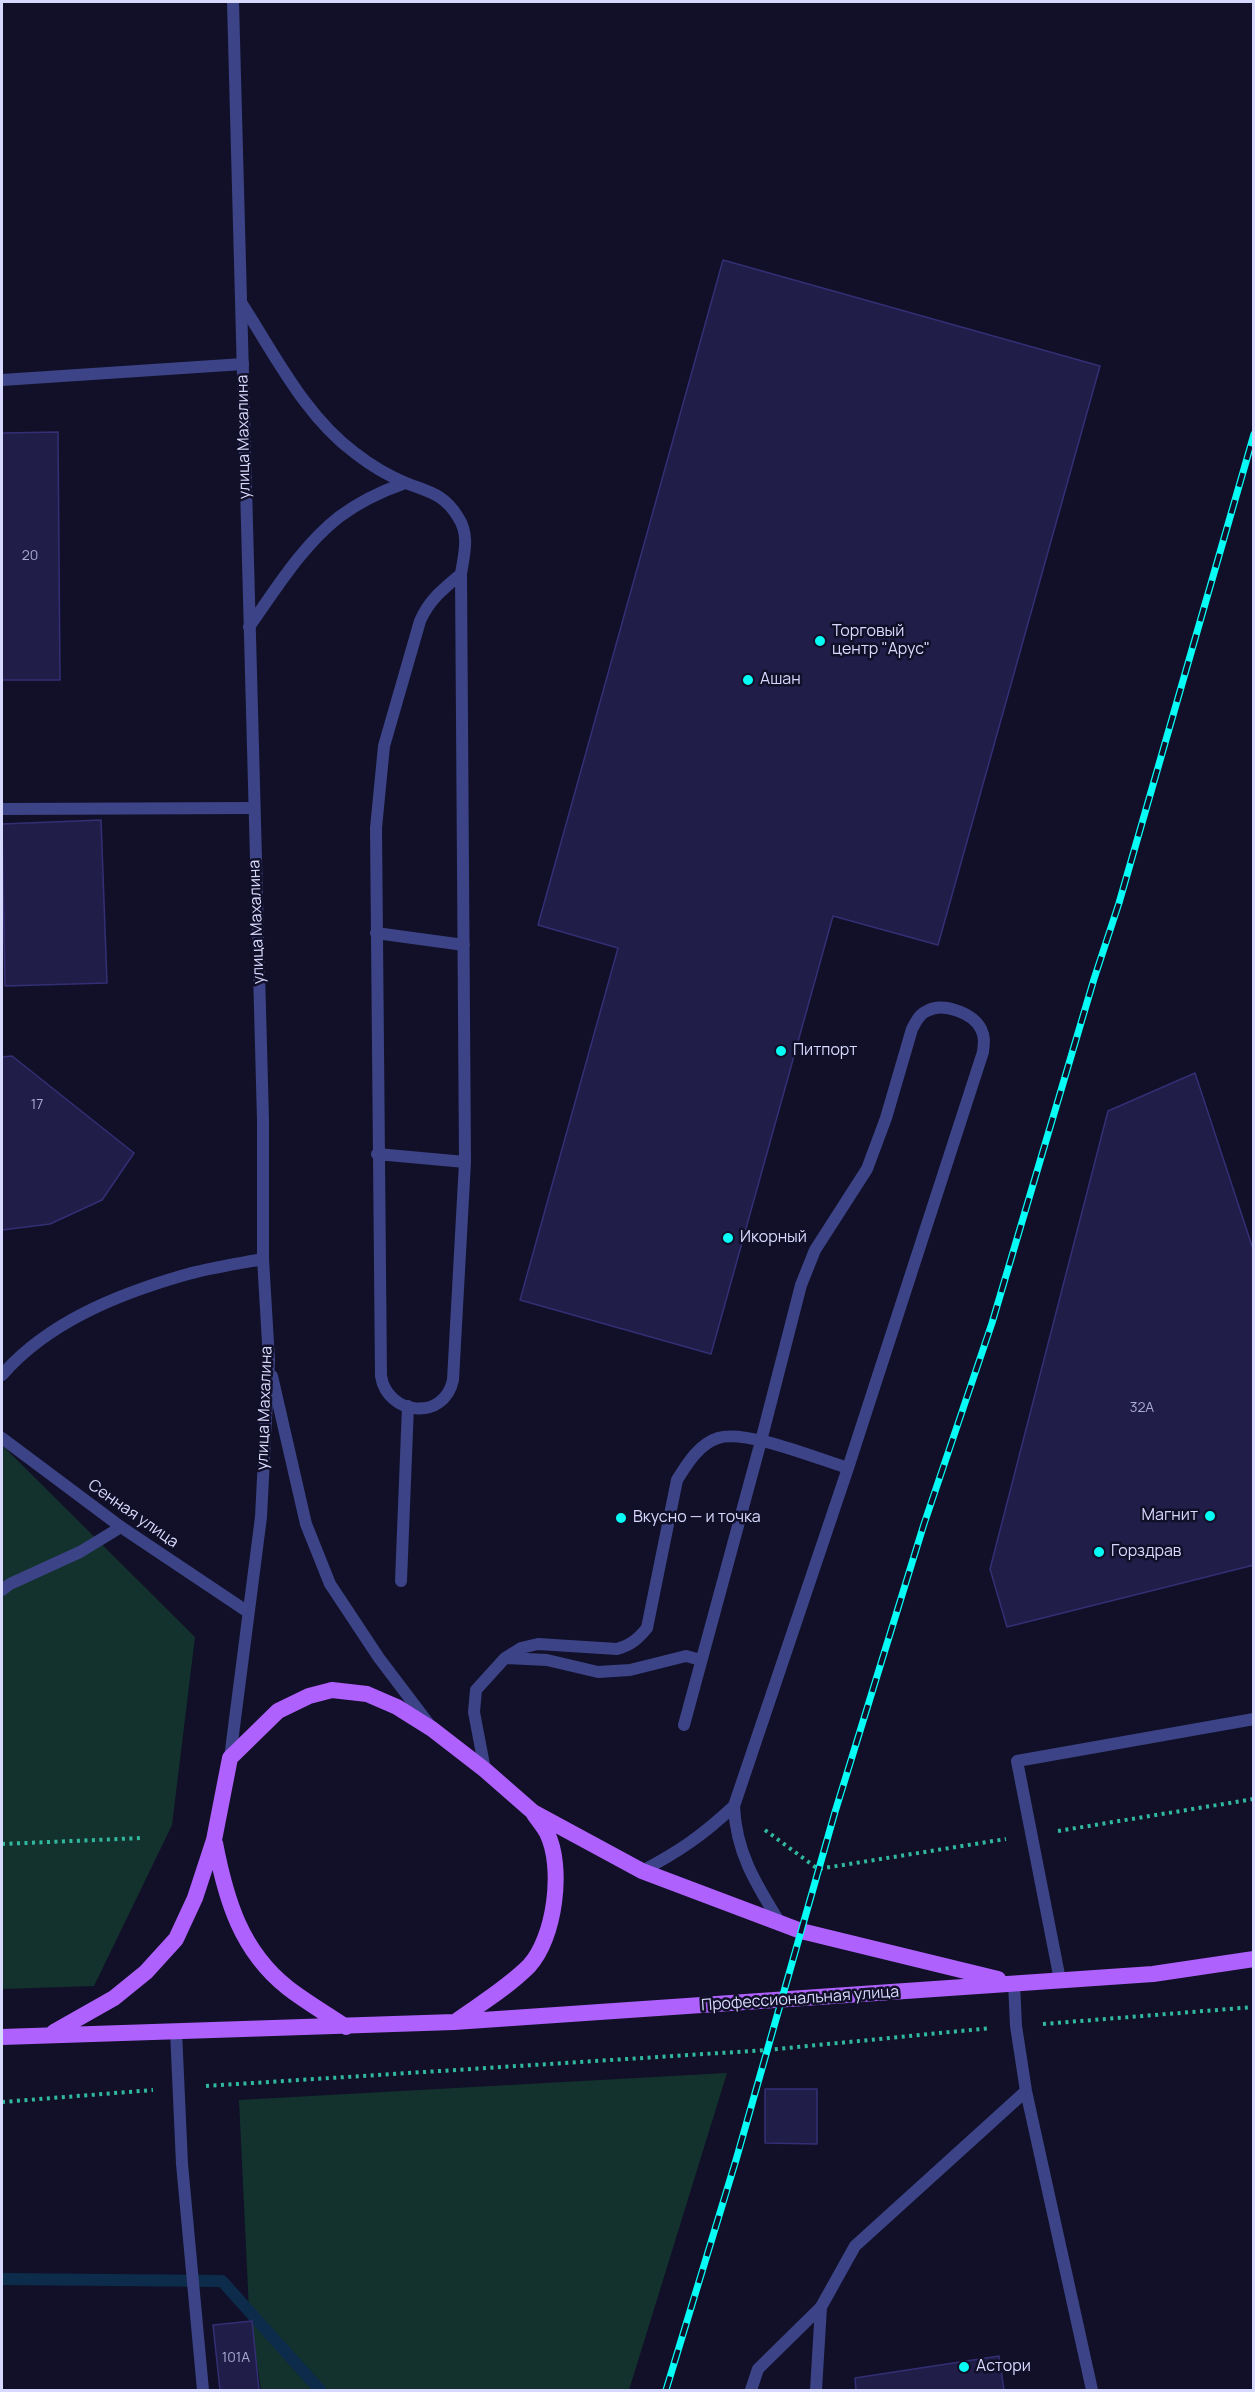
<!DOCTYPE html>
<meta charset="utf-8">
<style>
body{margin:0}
#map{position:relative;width:1255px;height:2392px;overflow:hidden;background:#111028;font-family:Manrope,sans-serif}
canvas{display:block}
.frame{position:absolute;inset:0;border:3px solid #d8d9fe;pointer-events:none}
</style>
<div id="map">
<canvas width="1255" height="2392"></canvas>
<div class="frame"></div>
</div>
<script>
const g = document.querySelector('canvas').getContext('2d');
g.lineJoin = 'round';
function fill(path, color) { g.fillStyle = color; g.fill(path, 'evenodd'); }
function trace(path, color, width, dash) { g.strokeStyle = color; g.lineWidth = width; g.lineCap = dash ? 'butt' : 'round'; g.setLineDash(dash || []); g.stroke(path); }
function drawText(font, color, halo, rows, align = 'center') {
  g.font = font + ' Manrope,sans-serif'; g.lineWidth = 5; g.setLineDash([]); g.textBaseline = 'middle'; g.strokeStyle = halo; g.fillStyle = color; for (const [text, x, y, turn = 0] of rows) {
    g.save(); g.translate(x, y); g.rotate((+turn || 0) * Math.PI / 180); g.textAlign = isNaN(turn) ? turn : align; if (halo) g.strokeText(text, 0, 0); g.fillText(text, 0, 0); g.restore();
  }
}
fill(new Path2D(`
 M2 1445 195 1637 172 1825 94 1986 2 1989Z
 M727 2073 629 2390H261L249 2310 239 2100Z`), '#13322d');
trace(new Path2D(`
 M2 2279 222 2281 320 2390`), '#0d2b4a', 12);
const building = new Path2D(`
 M723 260 1100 366 938 945 833 916 711 1354 520 1300 618 948 538 925Z
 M58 432 60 680H2V433Z
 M101 820 107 983 5 986 2 824Z
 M12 1056 134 1153 102 1200 50 1224 2 1230V1057Z
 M1195 1073 1254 1252V1565L1007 1627 990 1569 1108 1111Z
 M765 2089H817V2144L765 2143Z
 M252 2321 259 2390H220L213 2325Z
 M999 2356 1004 2390H856L855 2378Z`);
fill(building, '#201d49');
trace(building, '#342f75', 1.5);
trace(new Path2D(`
 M765 1830 818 1869 1006 1839
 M1058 1831 1254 1799
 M2 1844 142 1838
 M1043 2024 1254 2007
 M206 2086 767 2050 991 2028
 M2 2102 153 2090`), '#31b99f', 4, [3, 4.5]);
trace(new Path2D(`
 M242 304C275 355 305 416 355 453 369 464 389 476 406 483 429 492 444 494 458 517 470 535 464 554 461 574L465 1162 453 1380C444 1422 387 1415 381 1376L376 828 384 746 420 621C429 600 444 588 461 574
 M2 380 243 364
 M249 627C276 589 302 546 339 517 359 502 382 491 405 483
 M2 809 253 808
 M376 933 464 945
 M377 1154 465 1162
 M401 1581 408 1406
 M2 1590 10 1584 80 1552 121 1527
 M506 1658 547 1660 598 1672 630 1670 686 1656 701 1660
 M684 1725 761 1441 801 1285 815 1250 867 1169 886 1118 912 1029C916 1022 919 1014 927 1011 943 1002 973 1013 981 1029 985 1037 984 1043 983 1052L848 1468 734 1806C736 1853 756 1884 780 1923
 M485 1770 474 1712 476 1690 505 1658 521 1648 538 1644 617 1649C631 1645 638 1639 647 1628L677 1480C687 1464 699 1444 718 1438 746 1429 818 1459 848 1468
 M642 1871C680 1851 703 1835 734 1806
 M1060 1980 1017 1761 1254 1719
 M1014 1983 1016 2026 1026 2091 1092 2390
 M176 2031 182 2164 203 2390
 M751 2390 758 2369 821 2307
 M816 2390 821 2307 855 2246 1026 2091`), '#3c4386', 12);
trace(new Path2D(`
 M2 1375C47 1323 116 1295 181 1276 207 1268 236 1264 263 1259
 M2 1438 121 1527 248 1612`), '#3c4386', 12);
trace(new Path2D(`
 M272 1376 306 1524 330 1584 379 1658 429 1724
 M230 1758 261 1517 269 1360 263 1259V1120L233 2`), '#3c4386', 12);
trace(new Path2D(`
 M215 1843C226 1900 241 1951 288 1988 306 2002 327 2014 346 2027
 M455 2022C480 2004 507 1988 529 1966 555 1938 564 1867 547 1833 544 1827 538 1820 534 1814
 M54 2032 114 1998 146 1972 176 1939 195 1898 214 1840 230 1758 278 1711 309 1696 332 1690 367 1694 397 1707 432 1729 485 1770 533 1812 642 1871 801 1931 998 1979
 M2 2037 454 2022 1153 1974 1254 1959`), '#ae61fd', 16);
const rail = new Path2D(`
 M666 2390 736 2160 835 1812 924 1524 992 1323 1094 979 1119 903 1254 434`);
trace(rail, '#07fcf5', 7);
trace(rail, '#111028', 4.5, [14]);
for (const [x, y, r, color] of [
 [820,641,6,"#07fcf5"],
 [748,680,6,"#07fcf5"],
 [781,1051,6,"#07fcf5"],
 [728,1238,6,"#07fcf5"],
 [1210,1516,6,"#07fcf5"],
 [621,1518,6,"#07fcf5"],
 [1099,1552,6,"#07fcf5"],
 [964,2367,6,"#07fcf5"]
]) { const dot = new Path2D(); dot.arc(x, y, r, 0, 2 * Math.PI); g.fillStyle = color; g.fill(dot); trace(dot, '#111028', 2); }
drawText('14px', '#aaaad1', null, [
 ["20",30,556],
 ["17",37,1105],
 ["32А",1142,1408],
 ["101А",236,2358]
]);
drawText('16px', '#d8d9fe', '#111028', [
 ["улица Махалина",244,437,-91],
 ["улица Махалина",257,922,-92],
 ["улица Махалина",265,1408,-88],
 ["Сенная улица",133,1514,35],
 ["Профессиональная улица",800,1999,-4]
]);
drawText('16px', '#d8d9fe', '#111028', [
 ["Торговый",832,632],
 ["центр \"Арус\"",832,650],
 ["Ашан",760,680],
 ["Питпорт",793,1051],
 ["Икорный",740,1238],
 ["Магнит",1198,1516,"right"],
 ["Вкусно — и точка",633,1518],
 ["Горздрав",1111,1552],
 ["Астори",976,2367]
], 'left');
</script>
